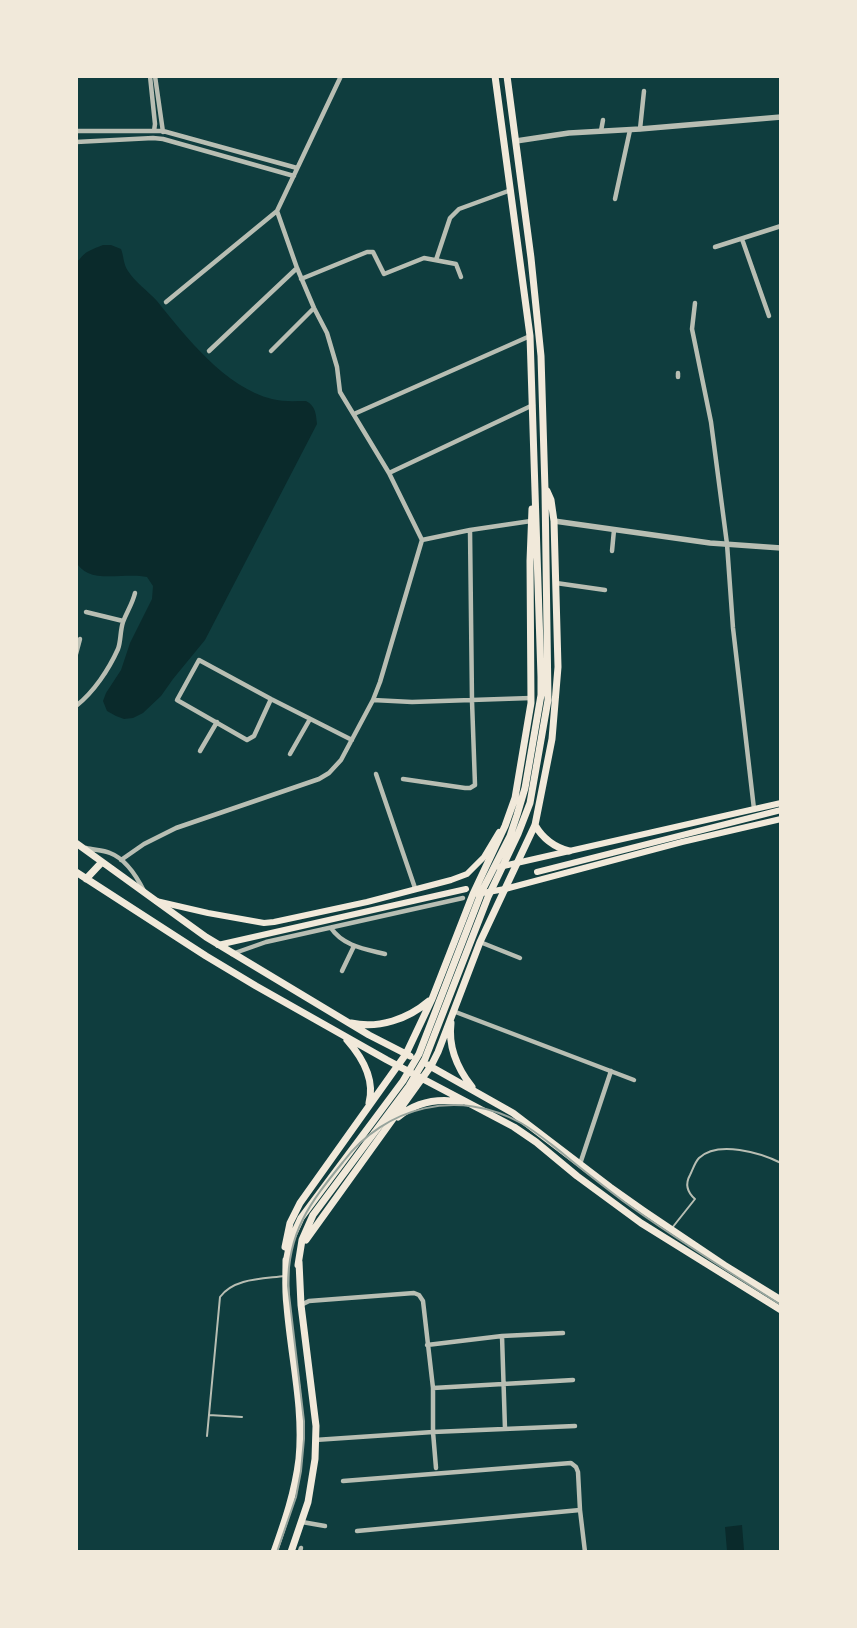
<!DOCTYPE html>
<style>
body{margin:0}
#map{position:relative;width:857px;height:1628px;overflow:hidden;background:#0f3d3e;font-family:Poppins,sans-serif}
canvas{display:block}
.frame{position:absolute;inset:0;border:78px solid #f1e9da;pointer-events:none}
</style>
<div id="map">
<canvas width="857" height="1628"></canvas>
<div class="frame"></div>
</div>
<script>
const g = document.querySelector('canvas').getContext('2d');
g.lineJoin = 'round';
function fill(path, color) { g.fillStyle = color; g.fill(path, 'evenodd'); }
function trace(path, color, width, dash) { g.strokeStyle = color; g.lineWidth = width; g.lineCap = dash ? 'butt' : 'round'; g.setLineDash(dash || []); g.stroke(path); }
fill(new Path2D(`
 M103 245H111L121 249C124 256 123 264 128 271 135 282 148 291 157 301 185 336 226 388 272 399 283 402 295 401 306 401 316 406 316 415 317 424L205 640 173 679 161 696 143 713 133 718 124 719 116 716 107 711 103 701 106 693 121 670 130 643 152 599 153 586 147 577C130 573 103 580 88 573 83 571 79 566 76 563V261L79 260C85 251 93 249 103 245Z
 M742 1525 744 1550 727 1551 725 1527Z`), '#0a2a2b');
trace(new Path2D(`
 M672 1228 695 1199C687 1192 685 1184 690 1175 693 1169 695 1162 699 1158 718 1140 761 1153 781 1163
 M209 1415 242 1417
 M207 1436 220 1297C234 1278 263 1279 285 1276`), '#b8beb3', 2);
trace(new Path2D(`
 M150 76 155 124 154 131
 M155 76 163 132
 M640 129 644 91
 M76 131H163L297 168
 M601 131 603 120
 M76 142 153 138 163 139 294 176
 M615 199 630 130
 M742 239 769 316
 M715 247 781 226
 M436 260 450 218 459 209 511 190
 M301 279 367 252H373L384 274 424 258 456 264 461 277
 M166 302 277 211 341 76
 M695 303 692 329 711 422 727 544 733 628 754 809
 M209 351 297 268
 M271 351 314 308
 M678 377V373
 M354 414 530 336
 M389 473 533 405
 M422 540 470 530 531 521
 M612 551 614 530
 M556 583 605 590
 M86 612 123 621
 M76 654 80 639
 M271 699 254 736 247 740 177 700 199 660 271 699 352 740
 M373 700 412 702 531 698
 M76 706C94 692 109 669 118 649 121 641 120 631 123 622 127 611 132 605 135 593
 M200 751 217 722
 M290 754 310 719
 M376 774 415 888
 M403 779 465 788H470L475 785 472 701 470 530
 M86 848C93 850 103 850 110 853 126 859 137 877 144 891
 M121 860 144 844 176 828 319 779 329 773 341 760 373 700 380 682 422 540 389 473 340 392 337 367 327 333 314 308 297 268 277 211
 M331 928C343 946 365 949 385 954
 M480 942 520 958
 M232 954 266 942 463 898
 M342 971 354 946
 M453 1011 634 1080
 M580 1164 611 1071
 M301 1305 309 1301 414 1293 419 1295 423 1301 433 1388V1432L436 1468
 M502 1336 505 1429
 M427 1345 502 1336 563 1333
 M433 1388 573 1380
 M315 1440 433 1432 575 1426
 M343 1481 571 1463 576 1467 578 1472 580 1510 585 1552
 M302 1522 325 1526
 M357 1531 580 1510
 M300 1551 301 1548`), '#b8beb3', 4.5);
trace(new Path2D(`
 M516 141 569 133 640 129 781 117
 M554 521 710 543 781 548`), '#b8beb3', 5.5);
trace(new Path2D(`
 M499 867 781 803
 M537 872 781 810
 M477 894 505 889 682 842 781 819
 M156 901 208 913 264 923 274 922 367 902 451 880 467 874 484 857 499 832
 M218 945 466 889`), '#f1e9da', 6);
trace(new Path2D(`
 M535 825C543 839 554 847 569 851
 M76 843 206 937 369 1035 410 1056
 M76 872 206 956 256 986 387 1060 514 1127 536 1142 577 1176 641 1223 781 1310
 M86 879 102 862
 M351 1023C379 1029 408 1019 429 1001
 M451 1023C448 1047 457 1068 472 1087
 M347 1040C362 1057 375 1080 369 1103
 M428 1065 513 1113 610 1187 644 1211 724 1265 781 1300
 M398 1117C416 1102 438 1098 461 1102
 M306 1240 431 1066 438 1052 480 942 535 825 552 739 558 667 554 521 551 500 547 491
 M285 1247 290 1223 300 1203 406 1054 432 999 473 894 505 826 515 798 531 703 530 561 532 509
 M286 1263 290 1242 301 1218 403 1081 419 1054 482 891 510 836 517 815 525 788 541 695V677L530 336 495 76
 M298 1265 302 1240 313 1215 409 1086 425 1059 488 897 518 834 530 803 548 700 545 490 541 356 531 258 507 76
 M274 1552C285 1521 295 1492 299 1459 304 1408 291 1357 287 1306 285 1291 286 1276 286 1260
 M291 1552 308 1502 315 1459 316 1426 301 1305 299 1262`), '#f1e9da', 7);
trace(new Path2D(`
 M277 1552 296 1497 301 1471 304 1439V1421L288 1286C288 1231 310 1203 343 1162 385 1106 459 1088 521 1123 535 1131 548 1142 561 1152 581 1169 602 1185 623 1201 674 1238 728 1271 781 1305`), '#97a49c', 2);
</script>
